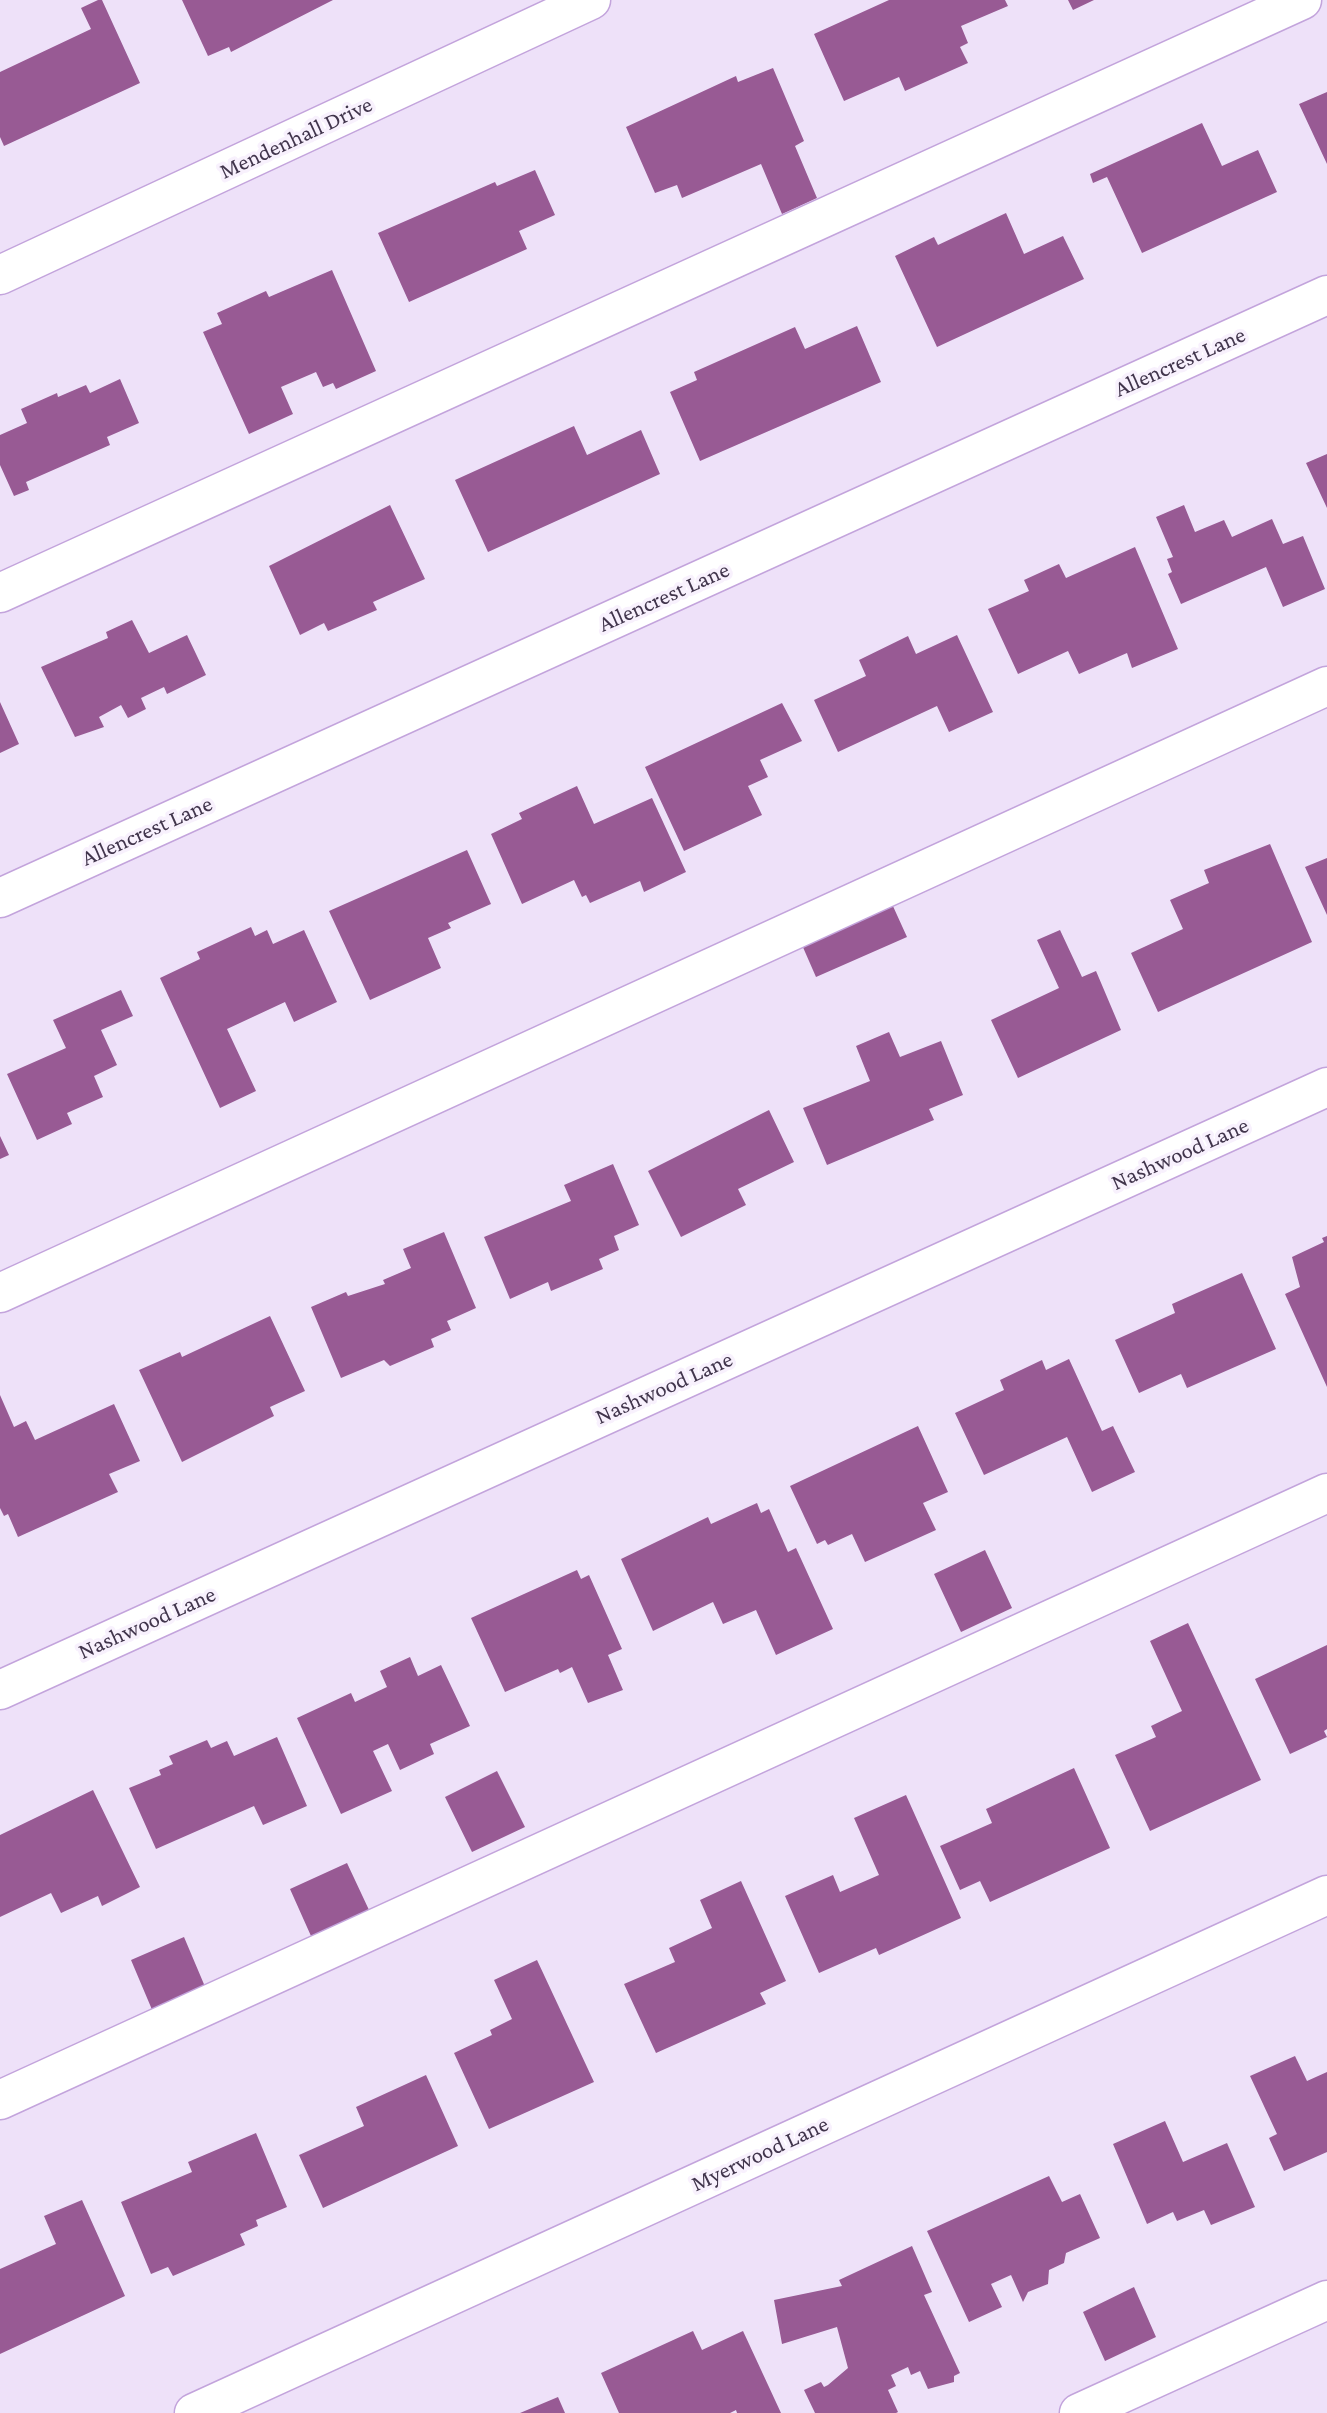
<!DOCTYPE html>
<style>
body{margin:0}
canvas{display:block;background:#eee1f9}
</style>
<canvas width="1327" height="2413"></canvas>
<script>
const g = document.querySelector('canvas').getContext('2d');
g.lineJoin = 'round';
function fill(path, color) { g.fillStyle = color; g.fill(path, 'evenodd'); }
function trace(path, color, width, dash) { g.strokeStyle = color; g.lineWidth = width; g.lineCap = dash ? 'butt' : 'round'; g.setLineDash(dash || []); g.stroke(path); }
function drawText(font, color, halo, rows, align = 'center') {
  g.font = font + ' "Crimson Pro",serif'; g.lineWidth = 7; g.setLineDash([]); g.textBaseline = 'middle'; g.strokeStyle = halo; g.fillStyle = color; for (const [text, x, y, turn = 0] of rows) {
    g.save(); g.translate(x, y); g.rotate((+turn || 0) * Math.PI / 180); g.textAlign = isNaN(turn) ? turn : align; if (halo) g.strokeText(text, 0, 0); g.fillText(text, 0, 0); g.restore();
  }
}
fill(new Path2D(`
 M98 0H102L140 83 4 146 0 137V72L91 29 81 8Z
 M182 0H333L231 52 229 47 208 56Z
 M889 0H1005L1008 6 961 26 968 43 960 47 968 63 905 91 899 77 844 101 814 34Z
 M1068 0H1094L1073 10Z
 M773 68 804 141 795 146 817 198 782 214 761 164 682 198 677 185 655 193 626 127 736 76 738 82Z
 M1327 92V164L1299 104Z
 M1202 123 1222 166 1258 150 1277 192 1142 253 1107 177 1093 183 1090 174Z
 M535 170 555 215 519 231 527 249 409 302 378 233 495 182 497 186Z
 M1006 213 1024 254 1063 236 1084 279 937 347 895 256 934 237 938 245Z
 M332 270 376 371 336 389 333 383 323 387 316 372 281 387 293 414 249 434 203 332 222 324 217 313 266 291 269 297Z
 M857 326 881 382 700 461 670 392 697 380 694 372 795 327 805 349Z
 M120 379 139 423 107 437 110 445 26 482 29 490 14 496 0 465V435L27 423 21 409 57 393 58 397 86 385 90 393Z
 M574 426 587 455 641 430 660 474 488 552 455 480Z
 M1327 454V508L1306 463Z
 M390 505 425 579 373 602 377 610 328 631 324 623 300 635 269 566Z
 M1184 505 1195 532 1224 520 1232 537 1272 519 1283 544 1303 536 1325 589 1283 607 1266 567 1181 604 1168 574 1172 572 1167 559 1173 557 1156 517Z
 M1135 547 1178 649 1132 668 1127 653 1079 674 1068 651 1018 674 988 609 1029 591 1024 580 1059 564 1066 578Z
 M132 620 149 653 187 635 206 675 167 694 164 687 141 698 146 709 128 718 121 705 99 717 104 727 75 737 41 667 108 638 106 632Z
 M957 635 993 712 949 732 937 706 838 752 814 700 866 676 859 660 908 636 916 654Z
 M0 702 19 744 0 753Z
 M782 703 802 741 760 760 768 777 748 786 762 815 684 851 645 767Z
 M577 786 594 824 652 798 686 872 644 892 640 881 590 903 586 895 582 897 574 880 522 904 491 834 522 819 519 813Z
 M1270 844 1312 942 1158 1012 1131 953 1183 929 1170 900 1209 883 1204 870Z
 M467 850 491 904 448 923 451 928 428 938 441 968 370 1000 329 911Z
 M1327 858V915L1305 867Z
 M892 904 907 937 816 977 802 945Z
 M251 927 255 936 267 930 273 944 304 930 337 1002 294 1022 285 1002 227 1029 256 1091 220 1108 160 978 200 959 197 952Z
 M1060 930 1082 977 1096 971 1121 1030 1018 1078 991 1020 1059 988 1037 940Z
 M121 990 133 1016 101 1030 117 1065 94 1076 103 1097 67 1113 72 1124 37 1140 7 1074 66 1048 53 1020Z
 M889 1032 900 1057 941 1041 963 1095 929 1109 934 1120 827 1165 803 1108 870 1081 856 1046Z
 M769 1110 794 1162 738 1189 746 1205 681 1237 648 1171Z
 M0 1136 9 1155 0 1159Z
 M613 1164 639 1225 614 1236 619 1250 599 1259 603 1269 551 1291 548 1282 510 1299 484 1237 571 1201 564 1185Z
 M444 1232 476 1308 447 1321 451 1330 431 1339 434 1347 390 1366 384 1360 341 1378 311 1307 346 1292 348 1296 385 1284 383 1280 411 1268 403 1249Z
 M1327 1236V1387L1285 1294 1300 1287 1292 1257 1324 1242 1322 1238Z
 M1242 1273 1276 1349 1187 1388 1181 1374 1139 1393 1115 1340 1175 1313 1172 1304Z
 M270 1316 305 1391 270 1407 274 1416 182 1462 139 1370 180 1352 182 1357Z
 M1069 1359 1102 1431 1113 1426 1135 1472 1092 1492 1067 1437 984 1475 955 1413 1004 1390 1000 1380 1042 1360 1046 1370Z
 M0 1395 14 1427 26 1421 35 1440 114 1404 140 1461 109 1474 118 1492 18 1537 8 1514 4 1516 0 1508Z
 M918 1426 948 1492 923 1503 936 1530 865 1562 852 1534 828 1545 825 1540 817 1544 790 1486Z
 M757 1503 761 1513 769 1509 788 1552 796 1548 833 1629 776 1655 756 1610 723 1624 713 1602 653 1631 621 1559 708 1517 711 1524Z
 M985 1550 1012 1608 961 1632 934 1574Z
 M577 1570 581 1579 589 1575 622 1649 608 1655 623 1690 588 1703 572 1667 560 1673 558 1669 505 1692 471 1618Z
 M1188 1623 1261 1780 1150 1831 1115 1755 1156 1737 1151 1726 1182 1711 1150 1641Z
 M1327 1645V1729L1324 1731 1327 1737 1290 1754 1255 1679Z
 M410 1657 418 1676 441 1665 470 1726 430 1744 434 1754 400 1770 388 1744 373 1751 392 1791 341 1814 297 1718 351 1693 355 1702 387 1687 380 1671Z
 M277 1737 307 1806 263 1825 254 1806 156 1849 129 1788 161 1775 159 1770 173 1764 169 1756 207 1740 211 1748 227 1741 234 1756Z
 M1074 1768 1110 1848 990 1902 980 1881 960 1890 940 1846 992 1823 986 1809Z
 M497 1771 525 1827 472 1852 445 1797Z
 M93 1790 140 1887 102 1906 98 1896 61 1913 51 1893 0 1917V1835Z
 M906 1795 961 1918 879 1955 876 1948 819 1973 785 1896 833 1875 840 1892 879 1875 854 1818Z
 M347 1863 369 1910 311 1936 290 1889Z
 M741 1881 786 1981 760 1993 766 2004 656 2053 624 1984 675 1962 669 1948 712 1928 700 1900Z
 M184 1937 206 1989 153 2012 131 1960Z
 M537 1960 594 2082 489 2129 454 2053 492 2035 490 2030 512 2019 494 1980Z
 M1295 2056 1307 2081 1327 2072V2152L1284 2171 1269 2138 1277 2134 1250 2076Z
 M426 2075 458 2146 323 2208 299 2155 364 2126 356 2107Z
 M1165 2121 1183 2162 1227 2143 1255 2207 1211 2225 1204 2210 1177 2221 1173 2212 1147 2224 1113 2144Z
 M256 2133 287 2207 256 2220 258 2226 240 2234 245 2245 173 2276 168 2267 151 2274 121 2202 192 2172 188 2162Z
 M1049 2176 1062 2202 1080 2194 1100 2238 1066 2253 1064 2263 1049 2270 1048 2284 1028 2292 1023 2302 1011 2275 991 2284 1002 2307 969 2322 927 2231Z
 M82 2200 125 2296 0 2354V2269L56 2244 44 2216Z
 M912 2246 932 2292 924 2295 960 2373 954 2376V2382L928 2389 920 2371 911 2375 908 2367 891 2375 896 2386 888 2390 898 2412 896 2413H815L804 2390 821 2382 824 2387 828 2385 848 2368 837 2327 782 2344 774 2300 842 2286 839 2280Z
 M1134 2287 1156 2337 1105 2361 1083 2312Z
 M693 2331 702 2350 743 2331 781 2413H737L736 2410 730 2413H619L601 2373Z
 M558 2397 565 2413H520Z`), '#985a94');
const minor = new Path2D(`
 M0 275 591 0
 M0 593 1302 0
 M0 898 1327 295
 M0 1293 1327 686
 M0 1690 1327 1087
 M0 2100 1327 1493
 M194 2413 1327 1895
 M1079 2413 1327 2300`);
trace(minor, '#c3a4dc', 41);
trace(minor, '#fff', 38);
drawText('23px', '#41354c', '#f8f1fd', [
 ["Mendenhall Drive",296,138,-25],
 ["Allencrest Lane",1180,362,-24],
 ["Allencrest Lane",664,597,-24],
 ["Allencrest Lane",147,831,-24],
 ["Nashwood Lane",1180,1154,-24],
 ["Nashwood Lane",664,1388,-24],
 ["Nashwood Lane",147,1623,-24],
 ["Myerwood Lane",760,2154,-25]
]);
</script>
